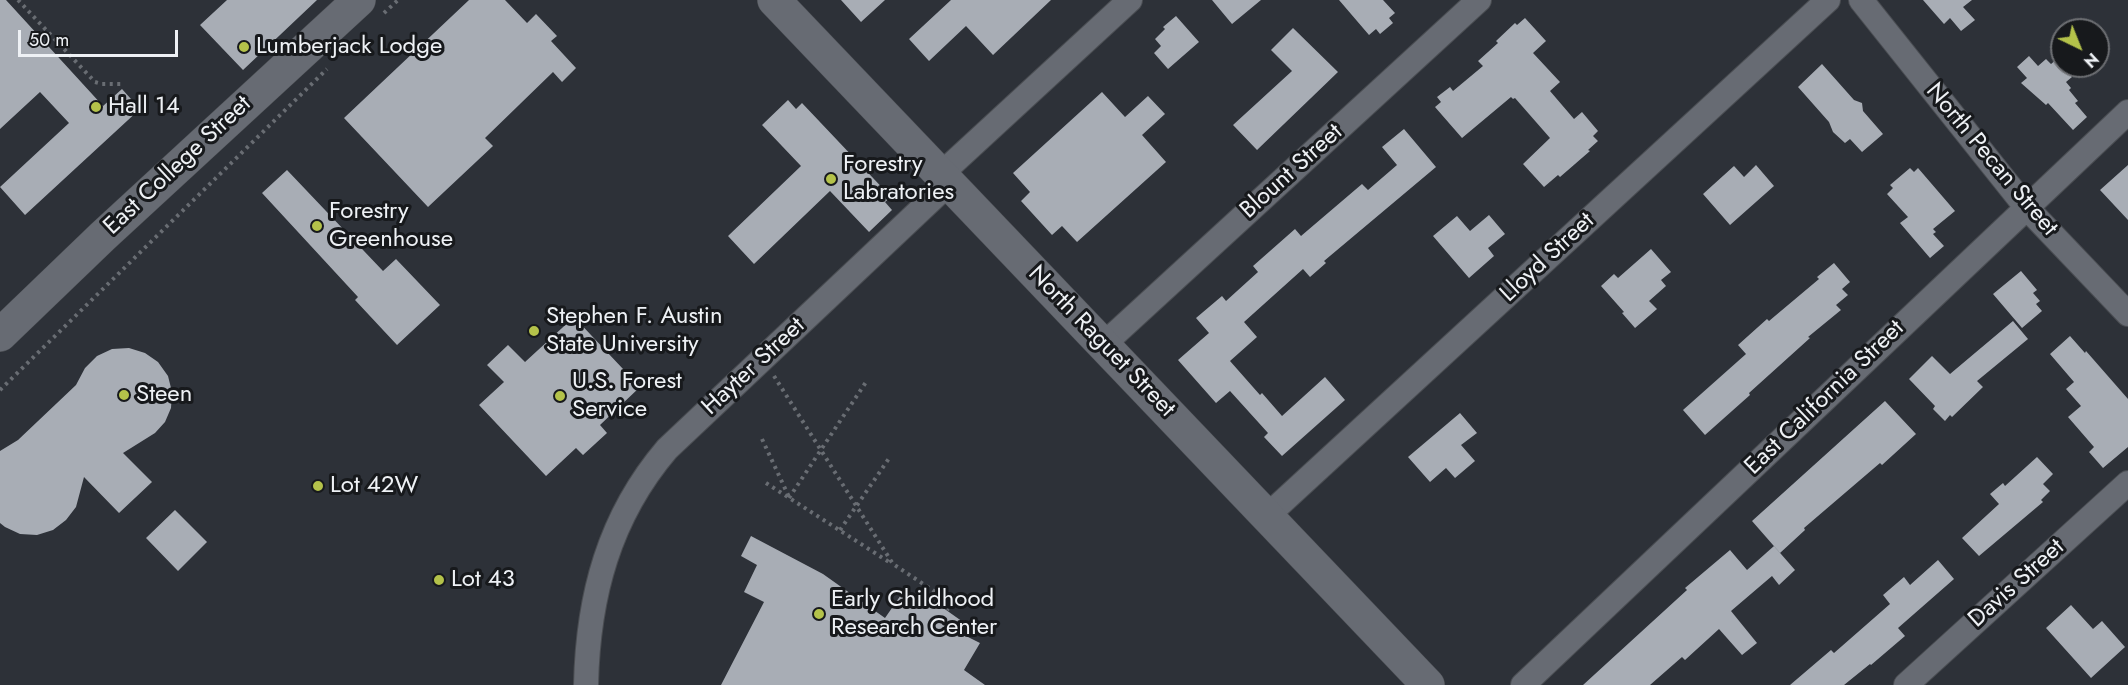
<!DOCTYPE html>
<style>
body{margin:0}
#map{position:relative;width:2128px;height:685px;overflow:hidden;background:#2d3138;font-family:Jost,sans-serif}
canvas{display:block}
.north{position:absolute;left:2050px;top:18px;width:60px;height:60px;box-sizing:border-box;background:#17191c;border:2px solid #6d6f73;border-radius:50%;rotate:137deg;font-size:16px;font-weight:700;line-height:24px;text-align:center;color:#eef1f5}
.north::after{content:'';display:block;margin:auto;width:21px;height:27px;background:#b4c24a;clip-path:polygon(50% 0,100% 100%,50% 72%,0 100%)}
.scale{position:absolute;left:18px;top:30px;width:160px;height:27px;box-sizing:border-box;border:3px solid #eef1f5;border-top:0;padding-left:8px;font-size:18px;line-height:21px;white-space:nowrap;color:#eef1f5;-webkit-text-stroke:4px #17191c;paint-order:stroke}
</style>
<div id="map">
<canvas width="2128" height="685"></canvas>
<div class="north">N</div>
<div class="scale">50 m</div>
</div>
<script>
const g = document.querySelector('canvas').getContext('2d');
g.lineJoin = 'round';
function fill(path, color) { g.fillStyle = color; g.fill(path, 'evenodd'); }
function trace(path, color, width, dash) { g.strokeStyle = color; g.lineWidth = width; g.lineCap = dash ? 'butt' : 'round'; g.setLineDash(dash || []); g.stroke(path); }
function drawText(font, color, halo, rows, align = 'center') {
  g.font = font + ' Jost,sans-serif'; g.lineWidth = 6; g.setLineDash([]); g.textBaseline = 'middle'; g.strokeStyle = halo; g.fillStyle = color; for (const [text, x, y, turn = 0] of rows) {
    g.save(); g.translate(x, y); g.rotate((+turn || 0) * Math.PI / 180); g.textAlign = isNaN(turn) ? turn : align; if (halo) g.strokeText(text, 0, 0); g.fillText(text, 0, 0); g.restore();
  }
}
fill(new Path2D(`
 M0 0H6L103 106 122 89 140 109 25 215 0 187 69 123 40 92 0 129Z
 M227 0H317L243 70 200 25Z
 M469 0H505L527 23 536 14 557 36 551 41 576 68 562 82 553 72 485 138 493 146 428 207 344 118Z
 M841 0H885L861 22Z
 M951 0H1051L993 55 966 26 929 61 909 39Z
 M1212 0H1261L1232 24Z
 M1339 0H1383L1395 13 1389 18 1393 23 1380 34 1376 29 1369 35Z
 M1923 0H1972L1963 7 1975 20 1961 31 1950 18 1944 24Z
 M1176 16 1199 42 1168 69 1154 53 1161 46 1155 39 1165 29 1163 27Z
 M1525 18 1546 41 1533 53 1560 82 1550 91 1574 119 1582 112 1598 131 1593 136 1598 141 1588 150 1590 151 1560 177 1558 175 1544 187 1523 164 1550 138 1515 98 1513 99 1511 97 1462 138 1435 107 1441 102 1437 97 1450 87 1453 91 1483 66 1478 61 1498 43 1496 41 1515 23 1517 25Z
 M1293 28 1338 72 1257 150 1233 125 1292 71 1271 50Z
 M2029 56 2038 66 2046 59 2051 64 2057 59 2072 77 2066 82 2071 88 2069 90 2078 101 2075 103 2087 117 2073 130 2048 103 2046 105 2021 83 2027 78 2017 67Z
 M1822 64 1854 100 1862 103 1863 111 1883 134 1862 152 1850 139 1845 143 1833 132 1829 122 1798 87Z
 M1102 92 1125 117 1148 96 1165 114 1142 135 1166 162 1077 242 1062 226 1052 235 1021 201 1030 192 1013 173Z
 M788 100 796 109 802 103 891 197 885 202 892 210 869 232 830 191 754 264 728 236 801 166 762 125Z
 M1404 129 1436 167 1324 261 1326 263 1310 277 1303 269 1244 322 1257 337 1230 361 1260 395 1262 393 1282 416 1325 377 1345 400 1282 456 1264 437 1268 433 1230 391 1216 403 1178 360 1209 333 1196 318 1222 296 1226 301 1258 272 1253 266 1295 229 1301 236 1362 184 1368 190 1397 165 1382 147Z
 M1756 165 1774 186 1730 225 1703 194 1734 166 1744 177Z
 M2128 165V220L2100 190Z
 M1910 168 1914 172 1918 168 1955 211 1933 229 1936 232 1933 234 1944 246 1930 258 1900 223 1908 217 1887 194 1893 188 1890 185Z
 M287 170 383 271 396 259 440 305 397 345 355 300 358 297 262 193Z
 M1489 215 1505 234 1488 248 1494 256 1469 278 1433 236 1457 216 1470 231Z
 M1651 249 1671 272 1661 280 1666 286 1649 301 1657 309 1635 328 1622 313 1624 312 1601 286 1614 274 1618 278Z
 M1834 263 1850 282 1842 289 1848 295 1836 305 1841 310 1808 337 1810 338 1749 393 1750 395 1705 435 1683 410 1746 354 1738 345 1767 319 1769 321 1819 279 1817 277Z
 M2021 271 2037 290 2033 293 2040 301 2036 304 2042 311 2022 328 1993 294Z
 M574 317 640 387 600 425 607 433 583 455 576 448 546 476 479 405 504 382 487 365 508 345 525 362Z
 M2013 321 2028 339 1977 381 1983 387 1952 417 1950 415 1945 421 1933 409 1935 406 1909 379 1932 356 1950 374Z
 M2070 336 2085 353 2086 351 2128 399V447L2103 468 2089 452 2094 447 2068 417 2081 406 2066 389 2074 382 2050 354Z
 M129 348 145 353 158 362 168 376 172 392 171 408 165 422 155 433 123 453 152 482 119 513 84 477 76 507 66 520 53 530 37 535 20 534 5 527 0 523V451L18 440 76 385 85 368 97 356 112 349Z
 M1885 401 1916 434 1882 465 1880 463 1804 528 1805 530 1780 553 1752 521Z
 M1460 413 1477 433 1461 445 1475 461 1455 478 1446 468 1430 482 1408 457Z
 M2037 457 2053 474 2043 484 2050 491 2041 500 2043 502 1979 556 1962 538 1999 504 1990 494 2003 483 2005 486Z
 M175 510 207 542 178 571 146 538Z
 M751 536 823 574 885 618 903 592 916 602 922 593 973 629 968 637 980 643 964 670 985 685H721L764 602 744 592 757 565 741 556Z
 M1774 546 1795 570 1779 585 1772 576 1731 611 1757 643 1742 655 1719 629 1685 660 1682 657 1650 685H1583L1687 590 1685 588 1730 550 1747 570Z
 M1938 560 1954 579 1898 628 1905 636 1871 665 1870 664 1844 685H1790L1831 650 1834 653 1890 604 1883 595 1904 577 1910 585Z
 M2071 605 2093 629 2102 621 2125 647 2091 678 2046 628Z`), '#a8adb5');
const street = new Path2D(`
 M1861 0 2026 207 2128 314
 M940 175 1130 0
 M1104 344 1479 0
 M1267 516 1828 0
 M586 685C588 596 609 517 667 449L948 184
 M1523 685 2128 112
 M1906 685 2128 483`);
const secondary = new Path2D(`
 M774 0 1428 685
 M0 335 103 236 359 0`);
trace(street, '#4a4d52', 26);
trace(secondary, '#4a4d52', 34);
trace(new Path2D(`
 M18 0 95 82 102 84H121
 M384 13 398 0
 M774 376 893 564 952 603 947 610
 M0 390 327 69
 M762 439 789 497
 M766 483 889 562
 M789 498 866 382
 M840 530 890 457`), '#696d73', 4, [3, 4.5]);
trace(street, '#676b73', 24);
trace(secondary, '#676b73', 33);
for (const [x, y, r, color] of [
 [244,47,6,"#b4c24a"],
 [96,107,6,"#b4c24a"],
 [831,179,6,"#b4c24a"],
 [317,226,6,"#b4c24a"],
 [534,331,6,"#b4c24a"],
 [124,395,6,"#b4c24a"],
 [560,396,6,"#b4c24a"],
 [318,486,6,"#b4c24a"],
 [439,580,6,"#b4c24a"],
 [819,614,6,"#b4c24a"]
]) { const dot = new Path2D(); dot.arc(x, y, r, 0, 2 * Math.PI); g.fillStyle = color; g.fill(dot); trace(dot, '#17191c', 2); }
drawText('24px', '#eef1f5', '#17191c', [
 ["Lumberjack Lodge",256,47],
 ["Hall 14",108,107],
 ["Forestry",843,165],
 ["Labratories",843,193],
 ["Forestry",329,212],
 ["Greenhouse",329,240],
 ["Stephen F. Austin",546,317],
 ["State University",546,345],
 ["U.S. Forest",572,382],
 ["Service",572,410],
 ["Steen",136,395],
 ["Lot 42W",330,486],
 ["Lot 43",451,580],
 ["Early Childhood",831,600],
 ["Research Center",831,628]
], 'left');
drawText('24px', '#eef1f5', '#17191c', [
 ["North Pecan Street",1991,160,50],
 ["East College Street",178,166,-43],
 ["Blount Street",1292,172,-42],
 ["Lloyd Street",1548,258,-43],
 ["North Raguet Street",1101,342,46],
 ["Hayter Street",754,367,-43],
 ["East California Street",1825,398,-44],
 ["Davis Street",2017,584,-42]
]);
</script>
